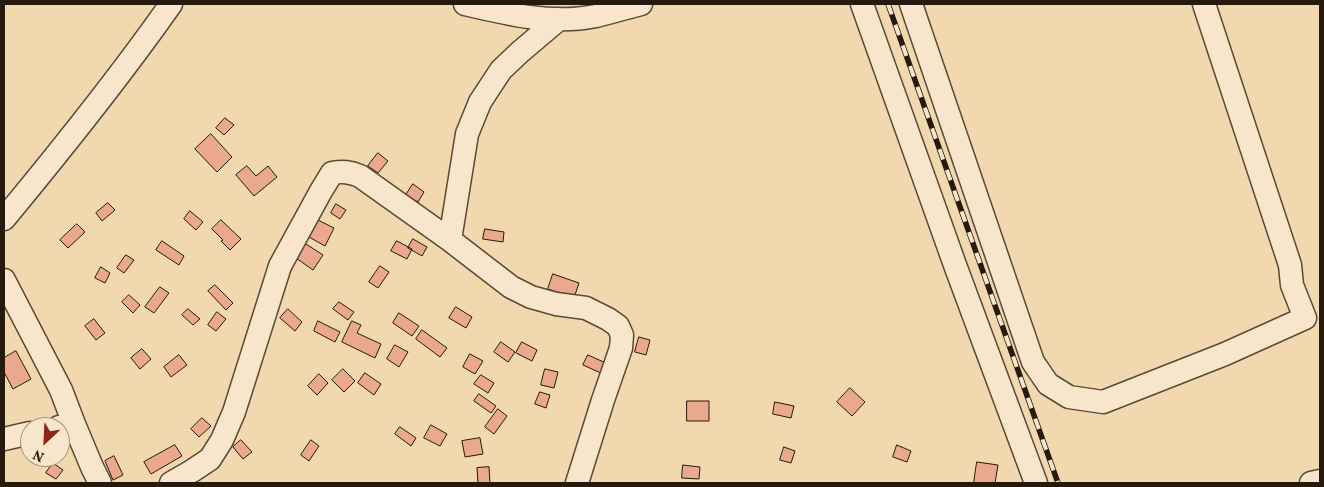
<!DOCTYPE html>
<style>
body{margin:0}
#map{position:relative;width:1324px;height:487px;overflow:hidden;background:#f2d8af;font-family:Vollkorn,serif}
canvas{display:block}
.frame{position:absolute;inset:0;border:5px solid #26190d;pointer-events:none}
.north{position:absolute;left:20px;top:417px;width:50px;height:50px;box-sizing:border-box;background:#f7e6cb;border:1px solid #a3947f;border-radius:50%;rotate:205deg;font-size:14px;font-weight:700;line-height:20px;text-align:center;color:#26190d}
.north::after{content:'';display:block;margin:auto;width:18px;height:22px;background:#8f2418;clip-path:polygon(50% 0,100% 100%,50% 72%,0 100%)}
</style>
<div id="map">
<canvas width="1324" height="487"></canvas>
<div class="frame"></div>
<div class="north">N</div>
</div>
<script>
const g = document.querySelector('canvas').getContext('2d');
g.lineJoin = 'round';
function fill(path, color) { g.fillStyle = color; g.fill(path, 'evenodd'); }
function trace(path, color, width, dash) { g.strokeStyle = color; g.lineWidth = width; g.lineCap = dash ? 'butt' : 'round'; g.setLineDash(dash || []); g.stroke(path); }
const building = new Path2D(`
 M225 118 234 125 224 135 216 128Z
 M211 134 232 157 217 172 195 149Z
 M378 153 388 161 378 173 368 166Z
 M247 166 256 176 268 166 277 177 254 196 236 175Z
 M413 184 424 192 418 202 406 195Z
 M108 203 115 210 102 221 96 213Z
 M336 204 346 210 340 219 331 213Z
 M190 211 203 222 196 230 184 219Z
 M221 220 241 239 230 250 221 241 223 240 212 229Z
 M318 220 334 228 325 246 309 237Z
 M77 224 85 232 68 248 60 240Z
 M485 229 504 232 503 242 483 239Z
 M413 239 427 247 422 256 408 248Z
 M162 241 184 256 179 265 156 250Z
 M397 241 412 249 407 259 391 251Z
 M306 244 323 255 313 270 296 258Z
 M126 255 134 260 124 273 117 268Z
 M380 266 389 272 378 288 369 282Z
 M101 267 110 273 105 283 95 278Z
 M553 274 579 283 574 298 548 289Z
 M215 285 233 303 226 310 208 291Z
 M160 287 169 293 154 313 145 307Z
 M129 295 140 305 133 313 122 302Z
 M339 302 354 312 348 320 333 309Z
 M456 307 472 317 466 328 449 318Z
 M188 309 200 319 193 325 182 315Z
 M288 309 302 322 295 331 280 318Z
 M217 312 226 319 216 331 208 325Z
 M399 313 419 326 412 336 393 323Z
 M94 319 105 333 96 340 85 326Z
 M318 321 340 332 335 342 314 331Z
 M352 321 361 325 357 333 381 344 375 358 342 342Z
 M422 330 447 348 440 357 416 339Z
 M639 337 650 340 646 355 635 352Z
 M501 342 515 352 508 362 494 352Z
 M522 342 537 350 532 361 516 353Z
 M395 345 408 352 399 367 387 359Z
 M142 349 151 359 140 369 131 358Z
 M16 351 31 379 13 389 4 372V358Z
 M470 354 483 361 475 374 463 367Z
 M179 355 187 365 171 377 164 367Z
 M588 355 608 364 603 374 583 365Z
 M343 369 355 381 344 392 332 380Z
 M545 369 558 372 554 388 541 385Z
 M365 373 381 384 374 395 358 383Z
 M319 374 328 383 317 395 308 386Z
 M481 375 494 383 488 393 474 384Z
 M850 388 865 402 852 416 837 402Z
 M540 392 550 395 546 408 535 404Z
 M479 394 496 406 491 413 474 401Z
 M687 401H709V421H687Z
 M775 402 794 406 791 418 773 414Z
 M498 409 507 416 494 434 485 427Z
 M202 418 211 426 199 437 191 429Z
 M431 425 447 434 440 446 424 438Z
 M400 427 416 438 411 446 395 434Z
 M480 438 483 454 465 457 462 441Z
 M241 440 252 452 243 459 233 447Z
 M311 440 319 446 309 461 301 455Z
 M175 445 182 456 151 474 144 462Z
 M897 445 911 451 907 462 893 457Z
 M784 447 795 451 791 463 780 460Z
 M114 456 123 475 113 480 105 461Z
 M977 462 998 465 995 483H974Z
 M53 463 63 470 56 479 46 473Z
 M683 465 700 467 699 479 682 478Z
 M489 467 490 483H478L477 468Z`);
fill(building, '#eaa88f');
trace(building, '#26190d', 1);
const minor = new Path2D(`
 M465 4C507 14 552 25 596 16 611 12 626 8 641 4
 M862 4 955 265 1036 483
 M911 4 1033 362 1048 384 1069 397 1103 402 1225 354 1305 318 1292 285 1290 265 1204 4
 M4 219C62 149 119 78 171 4
 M450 240 467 134 480 102 501 70 520 52 559 19
 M4 280 61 390 74 424 59 427
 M74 424 92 467 100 483
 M4 439 30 433
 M171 483 192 471 210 459 222 440 234 412 280 266 321 191 332 173C343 171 350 172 360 176L450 240 511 287 531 297 556 304 586 308 608 319 618 326 622 335 621 348 603 400 577 483
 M1311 483 1320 481`);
trace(minor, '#594936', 25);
trace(minor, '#f7e6cb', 22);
const rail = new Path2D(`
 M888 4 1058 483`);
trace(rail, '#26190d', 5.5);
trace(rail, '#f7e6cb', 4, [11]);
</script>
